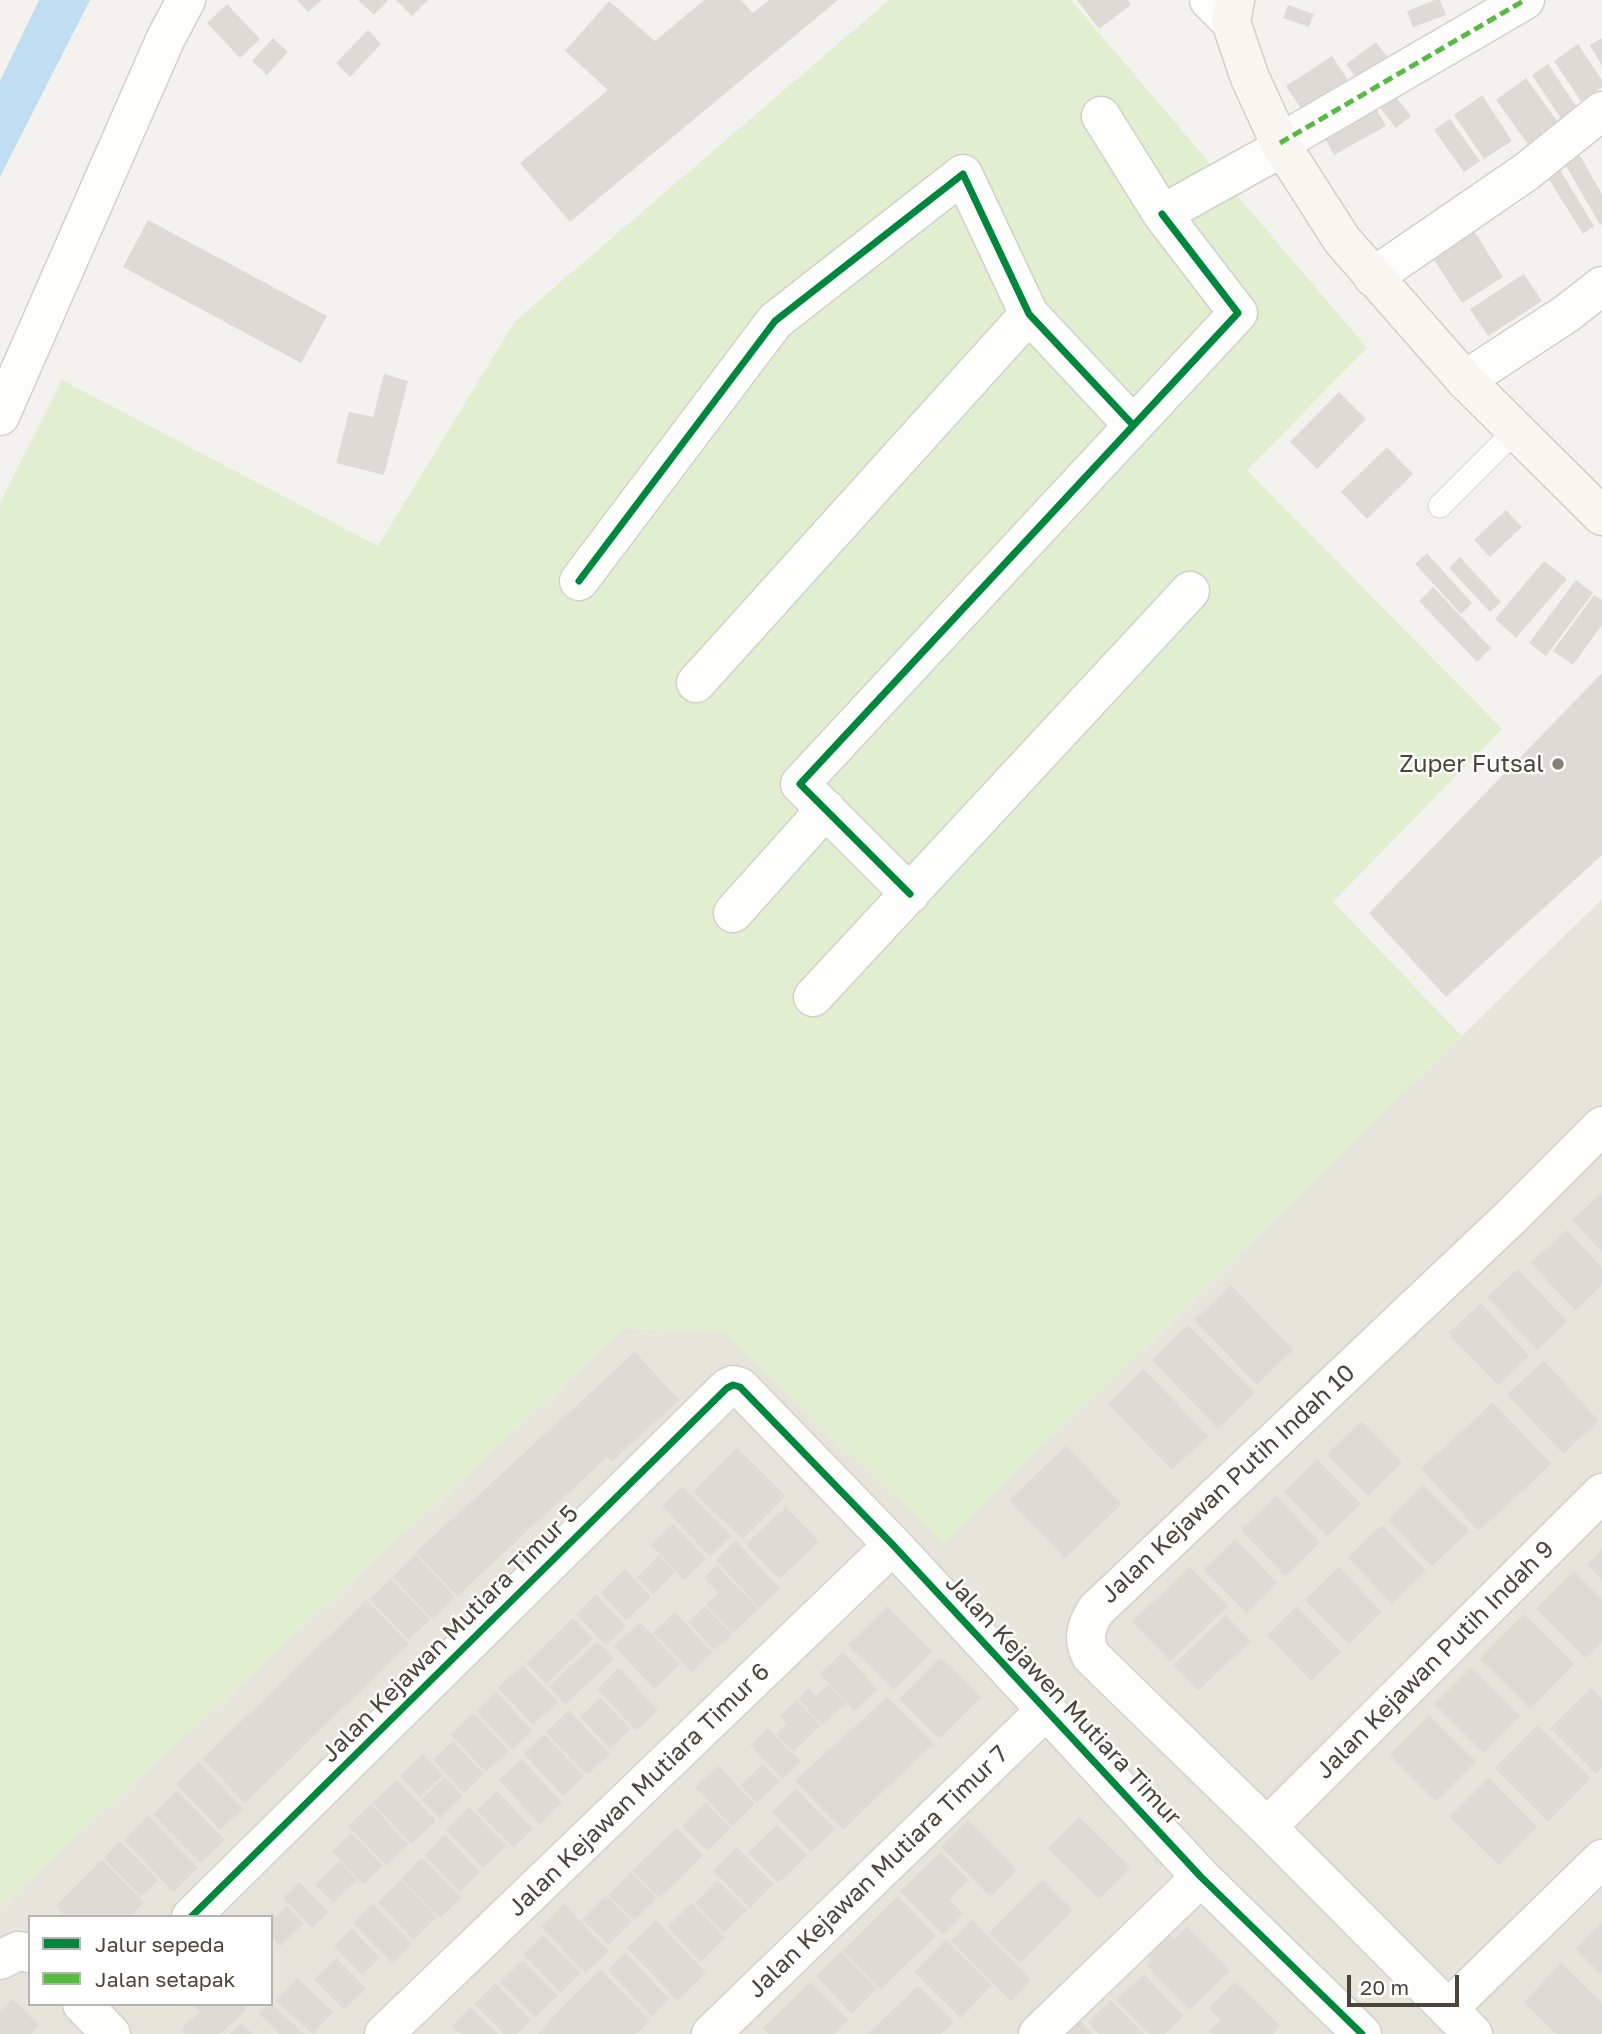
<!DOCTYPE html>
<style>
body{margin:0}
#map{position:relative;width:1602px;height:2034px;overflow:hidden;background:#f4f2ee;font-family:"Golos Text",sans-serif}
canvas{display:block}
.legend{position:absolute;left:28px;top:1915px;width:245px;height:91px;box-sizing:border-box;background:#fff;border:2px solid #b7b4b0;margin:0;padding:9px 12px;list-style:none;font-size:21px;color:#4b4439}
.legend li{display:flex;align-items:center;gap:14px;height:35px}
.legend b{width:35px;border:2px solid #b7b4b0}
.scale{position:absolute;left:1347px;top:1975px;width:112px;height:32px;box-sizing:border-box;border:4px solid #4b4439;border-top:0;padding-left:9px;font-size:21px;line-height:24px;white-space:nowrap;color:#4b4439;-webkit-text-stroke:5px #fff;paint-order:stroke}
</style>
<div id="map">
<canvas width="1602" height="2034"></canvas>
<ul class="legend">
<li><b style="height:9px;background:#00873e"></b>Jalur sepeda</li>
<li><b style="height:9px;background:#58b947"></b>Jalan setapak</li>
</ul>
<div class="scale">20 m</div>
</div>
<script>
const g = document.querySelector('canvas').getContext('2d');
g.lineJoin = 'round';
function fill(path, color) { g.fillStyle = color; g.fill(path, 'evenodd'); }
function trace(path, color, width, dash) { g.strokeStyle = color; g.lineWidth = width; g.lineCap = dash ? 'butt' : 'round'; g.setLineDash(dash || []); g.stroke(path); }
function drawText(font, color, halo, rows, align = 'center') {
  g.font = font + ' "Golos Text",sans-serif'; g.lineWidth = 5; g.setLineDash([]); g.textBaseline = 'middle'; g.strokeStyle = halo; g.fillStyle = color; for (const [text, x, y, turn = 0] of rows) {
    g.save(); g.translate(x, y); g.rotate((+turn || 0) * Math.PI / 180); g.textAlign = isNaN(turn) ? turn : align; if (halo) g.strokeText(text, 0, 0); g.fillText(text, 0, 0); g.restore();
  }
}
fill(new Path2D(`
 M1602 899V2034H0V1907L625 1328 722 1331 944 1543ZM30 1917H271V2004H30Z`), '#e7e4dc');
fill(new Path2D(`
 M889 0H1071L1367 348 1247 470 1502 729 1333 902 1462 1036 944 1544 722 1331 625 1328 0 1907V503L62 380 378 546 515 321Z`), '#e1eecf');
fill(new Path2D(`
 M39 0H90L0 177V81Z`), '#c0ddf1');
fill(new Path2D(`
 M297 0H322L308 12Z
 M358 0H388L374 15Z
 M396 0H428L412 16Z
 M704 0H741L753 13 769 0H838L570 222 520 163 608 90 565 51 609 1 655 41Z
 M1077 0H1128L1131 5 1099 29Z
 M1435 0H1440L1446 15 1413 27 1407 11Z
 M227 4 260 39 240 58 207 23Z
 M1288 5 1314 14 1309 27 1283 18Z
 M368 30 381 44 350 77 336 63Z
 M273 38 288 52 267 75 252 61Z
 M1602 38V66L1590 45Z
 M1376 42 1391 62 1361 85 1346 64Z
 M1578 44 1602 80V87L1581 101 1554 61Z
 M1332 56 1352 86 1306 116 1286 86Z
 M1548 64 1578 109 1562 120 1532 75Z
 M1526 78 1560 125 1530 147 1496 100Z
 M1389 88 1411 116 1396 128 1374 100Z
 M1482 95 1512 141 1484 159 1454 115Z
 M1369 96 1386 126 1334 155 1317 124Z
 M1450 119 1480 161 1464 172 1434 130Z
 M1580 156 1602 194V224L1600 225 1565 164Z
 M1559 168 1594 226 1583 234 1547 176Z
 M148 220 327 316 301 363 123 267Z
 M1468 221 1503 277 1462 303 1426 247Z
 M1524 274 1542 301 1488 336 1470 309Z
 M384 374 408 381 384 475 336 463 349 412 373 417Z
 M1339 392 1366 419 1317 469 1290 442Z
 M1387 447 1413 474 1367 519 1341 492Z
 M1506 510 1522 527 1490 557 1474 540Z
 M1427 553 1472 603 1461 614 1415 564Z
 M1460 557 1501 602 1490 612 1449 568Z
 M1544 561 1567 579 1516 638 1495 619Z
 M1576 580 1593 593 1546 656 1529 643Z
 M1433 587 1491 648 1477 662 1419 601Z
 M1594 595 1602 600V625L1573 665 1553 651Z
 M1602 673V855L1446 997 1369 913Z
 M1602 1193V1252L1572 1220Z
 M1567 1230 1602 1268V1285L1575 1310 1531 1263Z
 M1518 1269 1567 1322 1537 1350 1487 1297Z
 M1231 1285 1293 1350 1257 1385 1195 1320Z
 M1481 1303 1529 1356 1498 1385 1448 1333Z
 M1188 1325 1254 1393 1218 1429 1152 1360Z
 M635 1352 679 1400 611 1462 607 1457 457 1596 416 1552Z
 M1544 1361 1599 1421 1563 1454 1507 1394Z
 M1143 1369 1208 1436 1172 1470 1108 1404Z
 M1493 1402 1551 1464 1479 1531 1421 1469Z
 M1361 1421 1402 1463 1368 1496 1327 1454Z
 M1066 1446 1122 1504 1065 1558 1009 1500Z
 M737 1448 786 1496 743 1539 693 1492Z
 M1317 1459 1361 1504 1327 1536 1284 1492Z
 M1424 1485 1469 1531 1432 1566 1388 1520Z
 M682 1486 731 1536 710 1556 662 1506Z
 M1276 1496 1320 1542 1285 1576 1241 1530Z
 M786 1507 819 1542 779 1579 746 1544Z
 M673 1524 706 1559 684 1580 651 1545Z
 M1382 1525 1426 1571 1392 1604 1348 1558Z
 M1235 1539 1277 1583 1246 1613 1204 1569Z
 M736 1541 780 1589 759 1608 716 1560Z
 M1602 1549V1580L1587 1565Z
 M416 1555 455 1597 432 1619 393 1577Z
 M659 1555 675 1572 653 1594 637 1577Z
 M717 1565 758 1609 733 1633 706 1605 718 1593 704 1578Z
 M1190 1567 1228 1607 1170 1661 1132 1622Z
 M1339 1567 1382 1612 1349 1644 1305 1600Z
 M625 1569 651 1597 626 1620 601 1593Z
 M1574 1571 1602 1599V1642L1585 1658 1536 1609Z
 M391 1579 430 1620 408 1640 370 1599Z
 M596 1595 626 1626 606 1645 576 1614Z
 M366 1600 409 1644 245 1803 203 1759Z
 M705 1606 732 1634 714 1650 688 1622Z
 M887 1606 932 1651 894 1690 848 1645Z
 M1297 1606 1341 1652 1311 1681 1267 1635Z
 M675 1612 712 1653 691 1672 653 1632Z
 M1524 1614 1574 1664 1530 1709 1480 1659Z
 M1226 1615 1251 1641 1198 1691 1173 1665Z
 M573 1618 593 1639 546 1684 526 1663Z
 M640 1622 680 1664 654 1689 614 1646Z
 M597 1641 614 1659 565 1704 549 1687Z
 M843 1652 877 1689 854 1711 820 1673Z
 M940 1657 981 1697 939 1739 899 1699Z
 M523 1665 558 1702 533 1725 498 1688Z
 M618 1668 658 1710 637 1731 597 1689Z
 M1471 1668 1520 1716 1484 1753 1435 1704Z
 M828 1684 846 1703 823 1725 798 1699 809 1688 816 1696Z
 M1591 1688 1602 1699V1767L1596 1773 1550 1728Z
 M496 1692 532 1730 512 1749 476 1711Z
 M887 1697 933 1744 843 1830 795 1781Z
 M601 1698 630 1729 610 1749 580 1717Z
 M796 1700 821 1725 794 1752 776 1734 787 1723 780 1716Z
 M569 1710 610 1754 587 1775 546 1732Z
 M474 1713 509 1751 486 1772 451 1735Z
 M1429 1715 1476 1761 1436 1801 1390 1755Z
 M1537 1725 1591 1778 1548 1822 1494 1768Z
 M768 1728 801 1762 783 1779 750 1745Z
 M544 1734 584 1776 563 1796 524 1753Z
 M453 1741 484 1774 464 1793 433 1760Z
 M423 1754 443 1775 420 1797 400 1776Z
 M522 1759 562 1803 539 1824 499 1780Z
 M199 1762 243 1809 220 1830 176 1784Z
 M763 1764 780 1781 757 1803 740 1785Z
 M719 1766 755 1804 732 1826 695 1787Z
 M445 1777 463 1796 440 1819 421 1800Z
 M1489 1778 1537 1827 1499 1865 1450 1817Z
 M397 1780 436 1821 411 1844 372 1803Z
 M796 1789 835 1829 811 1852 772 1812Z
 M177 1790 225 1840 201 1863 153 1814Z
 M497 1791 533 1829 514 1848 477 1810Z
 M706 1802 731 1828 707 1851 682 1826Z
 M371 1804 408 1845 386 1866 348 1826Z
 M469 1807 506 1846 483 1868 446 1830Z
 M148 1816 198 1868 174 1892 124 1840Z
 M1079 1817 1130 1867 1099 1899 1048 1849Z
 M968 1820 1017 1870 990 1897 941 1847Z
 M777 1825 807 1855 778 1883 748 1853Z
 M677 1828 703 1855 659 1898 632 1870Z
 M351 1833 383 1866 363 1884 332 1851Z
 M445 1835 480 1872 460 1892 424 1855Z
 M120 1841 158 1880 141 1896 104 1858Z
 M737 1847 774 1884 750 1908 713 1870Z
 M941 1852 969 1880 949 1899 963 1914 943 1934 900 1891Z
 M422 1858 461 1898 440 1918 401 1878Z
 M102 1860 144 1902 130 1917H66L56 1906Z
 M339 1861 357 1880 333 1903 315 1885Z
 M631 1872 657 1898 634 1921 608 1895Z
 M401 1880 437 1917 414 1940 378 1902Z
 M717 1880 747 1910 724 1933 695 1903Z
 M1043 1880 1073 1910 1020 1963 989 1933Z
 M299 1882 329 1912 312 1928 283 1898Z
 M606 1895 632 1922 609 1945 582 1919Z
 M898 1896 936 1936 880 1989 843 1951Z
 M692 1903 725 1937 701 1962 668 1927Z
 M373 1904 412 1944 392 1963 353 1923Z
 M564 1904 609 1951 585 1973 541 1927Z
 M287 1906 304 1923 281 1946 271 1937V1917H267L272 1912 276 1916Z
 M656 1920 706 1973 677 2000 627 1948Z
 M972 1920 1031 1980 1011 2001 951 1941Z
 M1602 1922V1975L1576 1949Z
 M1187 1927 1230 1971 1189 2010 1147 1966 1152 1961 1144 1951 1165 1930 1174 1940Z
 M352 1929 380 1958 362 1975 334 1946Z
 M543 1935 581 1973 561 1993 523 1954Z
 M945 1940 992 1985 961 2018 914 1972Z
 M841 1952 877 1989 852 2014 816 1976Z
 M626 1953 669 1999 652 2016 608 1970Z
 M336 1958 366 1989 344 2010 314 1979Z
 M523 1960 558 1995 535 2018 500 1983Z
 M1561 1963 1602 2003V2034H1556L1524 2002Z
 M601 1970 650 2021 636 2034H538L568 2001Z
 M1144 1974 1183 2016 1165 2034H1149L1116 2000Z
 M297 1978 333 2012 313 2034 276 2001Z
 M810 1982 848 2020 835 2034H769L763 2028Z
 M1235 1982 1280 2026 1272 2034H1212L1209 2031 1221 2020 1209 2008Z
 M495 1983 531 2020 517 2034H504L474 2004Z
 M918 1986 954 2022 941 2034H867Z
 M13 1999 39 2026 31 2034H0V2011Z
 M1111 2000 1144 2034H1099L1088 2022Z
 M193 2004H241L246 2010 220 2034H185L181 2029 200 2012Z
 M268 2004H272L304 2034H280L259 2014Z
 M470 2007 498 2034H461L452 2026Z
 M1080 2021 1092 2034H1067Z
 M241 2023 253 2034H230Z`), '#dedbd6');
const lane = new Path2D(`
 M1440 506 1516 430`);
const street = new Path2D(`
 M1209 0 1231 22
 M1101 116 1162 214 1283 147
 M1280 143 1525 0
 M1373 277 1526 172 1602 111
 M1465 380 1566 314 1602 286
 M0 416 165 40 186 0
 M579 581 775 321 963 174 1029 314 1133 425
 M696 683 1029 314
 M910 894 800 784 1238 313 1162 214
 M733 913 826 809
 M813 997 1190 591
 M1267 1827 1602 1493
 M191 1917 727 1388 733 1385 740 1387 893 1545 1201 1877 1362 2034
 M0 1960 18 1951 30 1953
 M82 2004 111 2034
 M1448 2009 1602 1859
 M384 2034 893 1545
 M711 2034 1046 1710
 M1038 2034 1201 1877
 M1473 2034 1267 1827 1091 1656C1082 1639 1086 1626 1096 1610L1512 1216 1602 1126`);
const secondary = new Path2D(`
 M1235 0 1231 22 1250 78 1280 143 1342 240 1465 380 1602 516`);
trace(lane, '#d2d0cb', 25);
trace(street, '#d2d0cb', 41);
trace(secondary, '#d3cfc5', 41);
trace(lane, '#fdfdfc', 23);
trace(street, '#fdfdfc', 38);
trace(secondary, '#f7f6f1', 38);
trace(new Path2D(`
 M1280 143 1525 0`), '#58b947', 5, [10, 5]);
trace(new Path2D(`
 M579 581 775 321 963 174 1029 314 1133 425
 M910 894 800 784 1238 313 1162 214
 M191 1917 727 1388 733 1385 740 1387 893 1545 1201 1877 1362 2034`), '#00873e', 7);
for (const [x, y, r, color] of [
 [1558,764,7,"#868178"]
]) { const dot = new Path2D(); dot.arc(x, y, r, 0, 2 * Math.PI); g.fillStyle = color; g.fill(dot); trace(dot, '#fff', 2.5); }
drawText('24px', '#4b4439', '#fff', [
 ["Zuper Futsal",1544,764]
], 'right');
drawText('24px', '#4b4439', '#fff', [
 ["Jalan Kejawan Putih Indah 10",1228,1484,-43],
 ["Jalan Kejawan Mutiara Timur 5",450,1634,-45],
 ["Jalan Kejawan Putih Indah 9",1435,1660,-45],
 ["Jalan Kejawen Mutiara Timur",1063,1700,47],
 ["Jalan Kejawan Mutiara Timur 6",639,1790,-44],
 ["Jalan Kejawan Mutiara Timur 7",878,1872,-44]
]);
</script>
